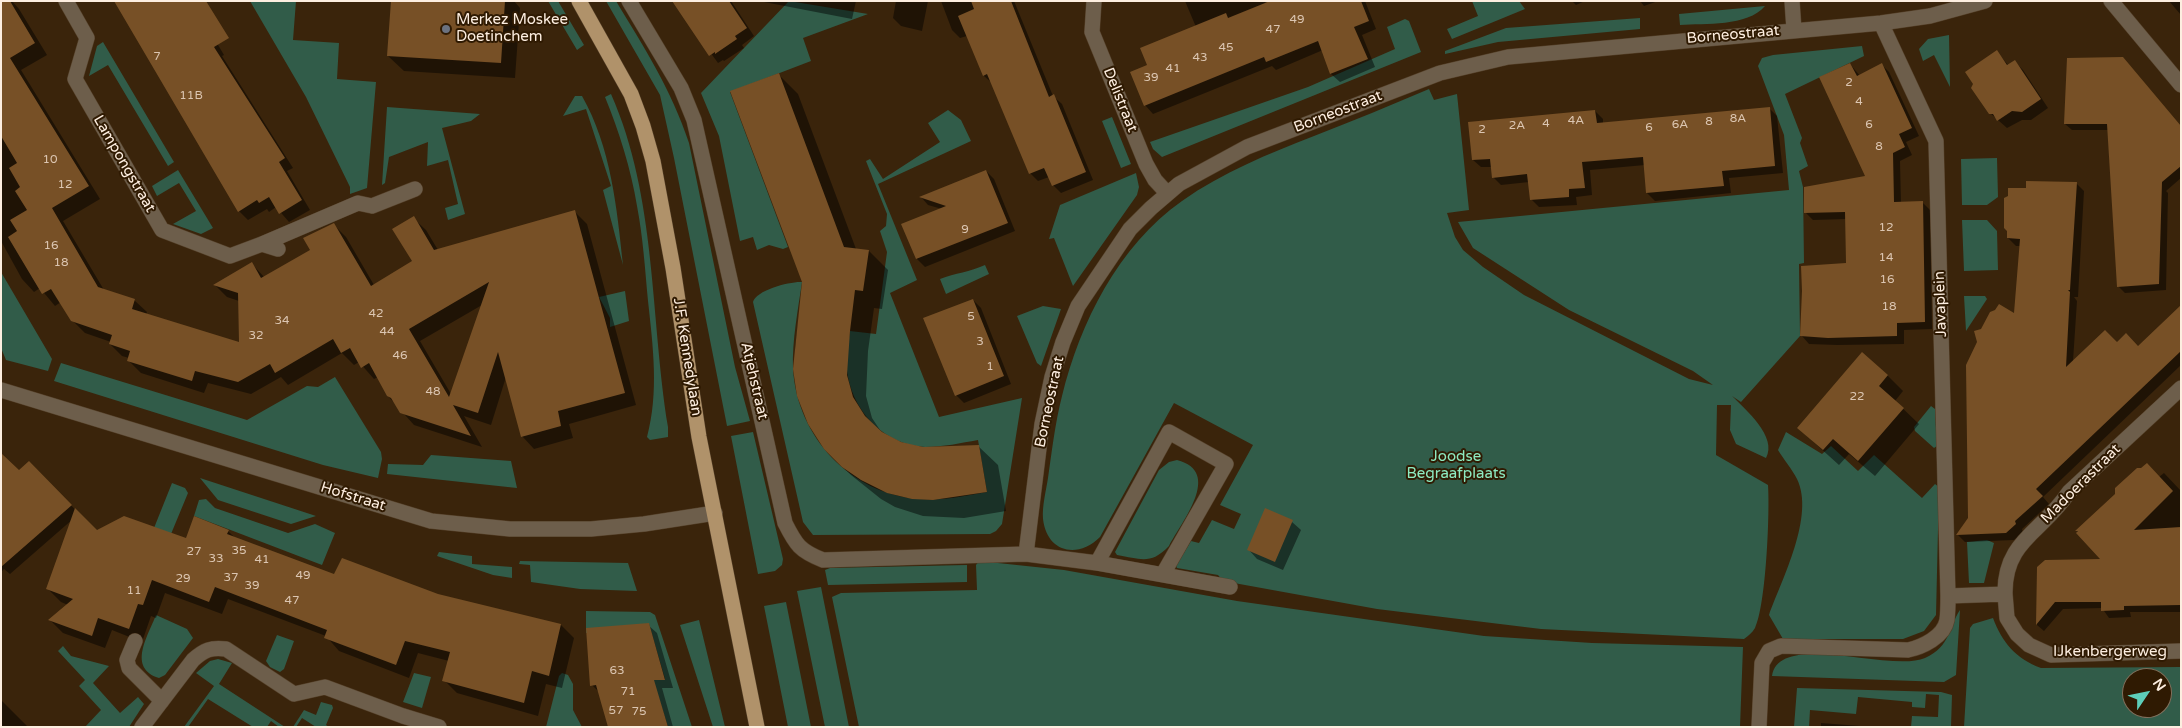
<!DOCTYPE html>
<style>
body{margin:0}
#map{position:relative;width:2182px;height:728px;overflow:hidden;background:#3a240b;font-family:"Varela Round",sans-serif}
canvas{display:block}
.frame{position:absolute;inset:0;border:2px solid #fdeee0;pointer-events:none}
.north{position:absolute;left:2122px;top:668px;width:50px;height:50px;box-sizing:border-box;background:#2f1a02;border:1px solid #816f5b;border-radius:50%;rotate:56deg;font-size:14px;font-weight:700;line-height:20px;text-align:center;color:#fdeee0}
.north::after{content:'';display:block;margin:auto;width:18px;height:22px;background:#5dceb9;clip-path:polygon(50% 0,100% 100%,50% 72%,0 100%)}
</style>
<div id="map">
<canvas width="2182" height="728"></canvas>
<div class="frame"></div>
<div class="north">N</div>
</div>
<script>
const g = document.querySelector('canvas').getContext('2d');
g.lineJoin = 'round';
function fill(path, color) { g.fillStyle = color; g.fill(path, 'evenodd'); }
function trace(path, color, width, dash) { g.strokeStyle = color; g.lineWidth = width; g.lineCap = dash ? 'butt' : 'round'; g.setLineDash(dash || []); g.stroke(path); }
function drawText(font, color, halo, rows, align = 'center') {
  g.font = font + ' "Varela Round",sans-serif'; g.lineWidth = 4; g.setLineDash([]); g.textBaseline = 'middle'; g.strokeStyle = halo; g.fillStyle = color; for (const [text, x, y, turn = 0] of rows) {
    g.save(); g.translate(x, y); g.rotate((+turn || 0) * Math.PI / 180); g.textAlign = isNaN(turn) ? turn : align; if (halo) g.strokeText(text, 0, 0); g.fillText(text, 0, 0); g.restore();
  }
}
fill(new Path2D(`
 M250 1H296L293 40 339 43 337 79 376 82 367 188 350 194V187L306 97Z
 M548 1H558L584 45 577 50Z
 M606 1H616C645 49 671 89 689 143L735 367 750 421 727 426 674 158 660 95Z
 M789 1 868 14 803 38 811 61 730 92 788 247 783 249 769 245 757 250 753 237 740 241 719 136 701 93Z
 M1472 1H1519L1525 9 1452 39 1447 29 1478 16Z
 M1765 6C1747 27 1705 23 1680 25L1679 14Z
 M1640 18V29L1498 42 1445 54V51L1506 28Z
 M1405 19 1409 21 1421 52 1162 157 1153 149 1150 142 1308 87 1395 49 1387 27Z
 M1949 35 1950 87 1934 55 1923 61 1919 49 1928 39Z
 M103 42 174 162 168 166 108 65 89 76 97 46Z
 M1862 46 1864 56 1785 94 1802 138 1800 143 1808 166 1799 171 1803 187 1804 263 1799 264 1800 336 1741 402 1732 396C1745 409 1778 437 1766 458L1736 444 1730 430 1731 405H1717L1716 455 1768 485C1770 513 1766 606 1755 628 1752 633 1748 636 1744 639L1541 629 1377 609 1223 581 1218 575 1177 568 1176 566 1191 541 1199 543 1212 520 1234 529 1241 514 1220 505 1253 445 1174 403 1100 537C1078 559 1047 553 1043 519 1042 506 1046 491 1048 478 1052 451 1055 423 1062 396 1080 323 1118 246 1182 201 1223 172 1268 154 1314 136 1353 121 1391 105 1429 89L1434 100 1457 94 1469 210 1447 213 1455 237 1463 250 1483 267 1524 295 1689 379 1713 385 1693 371 1569 310 1473 248 1458 222 1789 190 1784 135 1758 66 1762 58 1773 55Z
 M611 94C657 198 650 316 668 427V437L650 440 647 437C659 392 653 347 648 301 645 269 643 237 637 206 631 169 619 131 605 97Z
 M575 96H582C611 147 617 208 623 265L603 190 611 186 586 109 563 116Z
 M387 107 480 114 471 121 442 128 465 214 448 220 445 208 458 204 448 160 427 166 428 142 389 157 385 183 382 185Z
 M948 110 961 120 971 141 878 184 917 280 890 293 939 417 1022 398 1002 524 996 531 990 534 813 535 803 522 753 302C756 290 791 281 802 282 798 310 792 340 793 369 797 437 851 494 919 499 942 501 965 496 987 492L978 440C961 443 943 447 925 447 886 445 855 414 848 377 845 363 848 346 850 331L876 334 887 252 880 231 886 226 887 214 866 161 870 159 883 179 940 142 928 123Z
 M1112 117 1131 164 1121 168 1102 121Z
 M1997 158 1998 197 1987 205H1962L1961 159Z
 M178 170 213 228 201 234 173 224 196 211 179 183 157 196 152 186Z
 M1136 173 1139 187 1137 195 1073 286 1054 238 1049 239 1060 205Z
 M1962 220H1987L1997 231 1998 270 1964 271Z
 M985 265 989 274 946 294 940 279C955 273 970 272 985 265Z
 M1 272 52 359 48 371 6 360 1 348Z
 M625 291 629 321 610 327V318L599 297Z
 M1964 296H1985L1987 299 1966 331Z
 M1043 306 1061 309 1041 366 1037 363 1017 316Z
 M61 363 247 420 307 386 318 387 335 377 381 452 382 459 378 478 323 465 54 381Z
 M1931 406 1935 409 1937 446 1934 448 1915 431 1914 427Z
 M753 432 783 559 782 565 775 571 758 574 731 436Z
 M1786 432 1822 454 1831 446 1858 471 1874 455 1922 498 1935 484 1939 487 1936 615 1924 631 1903 639H1783L1769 615C1782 579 1815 516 1797 479 1792 469 1784 460 1778 450Z
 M431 455 511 461 517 488 387 474 388 464 423 465Z
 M1177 460C1223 472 1182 521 1169 546 1151 565 1141 559 1117 555L1115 552 1159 470 1169 462Z
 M200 478 316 516 291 524 218 500Z
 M172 483 185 488 188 493 171 534 154 528Z
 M206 499 215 508 288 533 315 524 335 533 322 565 194 516 199 500Z
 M1987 540 1994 543 1984 583H1969L1967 542Z
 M439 552 472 556V564L512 567V578L493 575 437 556Z
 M520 561 628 563 637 591 580 589 531 582 530 565 519 564Z
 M979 561 1064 570 1237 601 1484 636 1592 643 1743 647 1740 727H859L832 597 841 593 977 590 976 565Z
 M967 565V582L828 585 825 570 830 568Z
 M821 587 849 727H825L797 591Z
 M786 602 811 727H788L764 606Z
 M1960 610 1956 675 1944 682 1772 676C1779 630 1891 673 1925 658 1951 646 1948 628 1960 610Z
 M586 611 650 612 655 615 692 727H668L653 680 665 679 649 624 586 633Z
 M156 615 187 629 193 638 165 675 159 678C127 668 148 636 156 615Z
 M1993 618C2002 642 2016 659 2041 668L2181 667V727H1964L1970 628 1973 624ZM2132 678H2162V708H2132Z
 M699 620 725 727H713L680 625Z
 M277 635 294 641 284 669 280 672 270 667 266 661Z
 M63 646 71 656 109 666 93 683 120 713 138 697 144 704 129 727H85L101 710 79 686 85 680 58 651Z
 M218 659 232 663 219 684 285 727H279L271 721 267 727H253L208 699 188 727H184L214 686 196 673 210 661Z
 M414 673 431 677 422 708 403 702Z
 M562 673 568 675 573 684V710L582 727H546L559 676Z
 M1797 688 1941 692 1952 695 1951 727H1911L1912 716 1938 717 1939 695 1926 694 1925 708 1912 707V702L1858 697 1856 714 1810 710 1809 727H1794Z
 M321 702 332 705 333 708 326 725 329 727H316L302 718 296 727H293L304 710 316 715Z`), '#315c49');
fill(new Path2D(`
 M1 1H12L19 9 47 55 21 70 100 199 63 221 104 290 134 300 147 312 146 315 240 344 239 301 227 297 215 285 252 264 265 278 312 251 334 225 346 237 374 285 414 262 413 218 426 230 438 250 575 212 587 224 636 405 569 424 573 438 534 449 522 436 506 377 491 425 464 416 482 447 414 425 388 396 378 377 374 379 359 362 354 365 342 353 288 385 281 377 251 394 208 383 204 393 141 373 129 361V358L122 356 110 344 111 342 85 333 72 320 61 302 55 306 40 288 34 292 22 279 1 241ZM482 305 451 394 420 341Z
 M192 1 224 55 222 56 293 168 287 171 310 210 289 222 276 207 269 212 267 209 248 220 239 211Z
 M392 1H514L520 8 515 78 404 71 388 56Z
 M673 1H731L754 36 742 45 744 48 724 61 723 60 718 63Z
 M759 1H856L852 19Z
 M896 1H928L922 31 901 26 893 18Z
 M941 1H1014L1053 96 1062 104 1093 180 1061 193 1053 185 1049 177 1038 181 1030 173 993 84 984 76 967 36 960 38 952 30Z
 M1185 1H1265L1266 4 1272 1H1365L1376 29 1362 35 1375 67 1340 82 1331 74 1323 50 1276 70 1272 66 1153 114 1145 105 1148 66 1196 27Z
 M1572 1H1585L1576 5Z
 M1640 1H1658L1644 6Z
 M2169 1H2181V15Z
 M1997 52 2009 66 2015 62 2023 70 2048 108 2031 120H2022L2007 128 1990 113Z
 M2068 59 2181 127V178L2166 191 2168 193 2166 290 2125 293 2118 286 2108 130H2072L2065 124Z
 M1850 64 1860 76 1882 65 1889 72 1919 136 1906 142 1912 155 1900 161 1901 203 1922 202 1930 210 1932 329 1904 330V344L1837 345 1809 344 1802 336 1848 264 1847 219 1813 220 1806 213 1867 177Z
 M779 75 798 94 856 249 869 251 888 270 882 309 874 308 868 351 866 396 872 418 882 433 901 443 923 448 978 446 998 465 1006 511 964 518 923 516 895 507 881 499 851 475 831 455 796 382 795 349 803 282Z
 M1769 108 1777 116 1783 173 1729 178 1731 193 1655 201 1647 193 1645 165 1590 170 1592 195 1576 197 1577 205 1539 207 1531 199 1529 182 1501 185 1493 177 1492 167H1481L1473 160 1595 111 1603 119V123Z
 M986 171 994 179 1015 231 925 267 917 259 903 225 942 209 928 205 921 197Z
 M2077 184 2084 191 2078 297H2074L2077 301 2073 361 2117 344 2138 348 2181 331V365L2043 497 2049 504 2022 529 2023 532 2014 540 1965 542 1958 535 1969 519 2015 315 2020 246H2016L2008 238 2027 190Z
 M973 300 981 308 1011 384 964 403 956 395Z
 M1887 375 1903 391 1895 401 1919 424 1875 476 1849 454 1839 465 1798 428Z
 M29 462 97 532 187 540 228 531 236 539 335 576 437 595 561 625 574 638 562 688 546 684 538 716 457 693 444 680 449 661 418 653 409 678 339 651 326 636 228 599 222 614 165 593 156 618 151 616 142 642 112 630 105 648 63 633 50 620 68 605 61 602 48 589 73 519 10 574 4 569 1 572V472H19Z
 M2164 473 2181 491V612H2130L2131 617 2109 618 2102 608 2063 609 2044 631 2037 625 2038 567 2103 561 2077 531 2116 494 2159 477Z
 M1266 510 1292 522 1301 530 1283 570 1257 559 1249 550Z
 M648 625 657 633 673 688H662L673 727H610L600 693 592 685Z
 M1 700 28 727H1Z
 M1821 723 1873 727H1821Z`), '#0007');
fill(new Path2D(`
 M1 1H10L35 43 10 58 89 186 52 208 98 287 135 299 132 309 239 342 238 293 213 285 252 262 261 278 310 250 303 238 334 223 371 286 412 261 392 229 414 216 434 250 575 210 625 393 558 411 561 426 521 437 498 352 478 413 453 405 471 436 400 413 391 398 387 396 369 363 361 368 350 348 341 353 333 339 275 373 270 364 238 382 195 371 192 381 127 361 130 351 109 344 112 335 71 321 51 289 42 294 8 237 17 231 10 220 27 210 15 191 20 187 9 168 17 163 1 136ZM489 282 449 397 409 329Z
 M114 1H206L229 38 214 47 285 158 279 162 302 200 279 214 269 197 259 203 257 200 238 212Z
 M391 1H505L501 63 387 56Z
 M672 1H729L747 28 735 36 737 39 715 54V52L709 56Z
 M971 1H1011L1049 97 1054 94 1086 172 1052 186 1044 168 1029 174 987 74 983 76 958 16 974 9Z
 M1270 1H1361L1369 21 1354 27 1368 59 1330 74 1318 41 1266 62 1264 57 1144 106 1130 72 1147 65 1140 48 1226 13 1228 18Z
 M1997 50 2007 65 2015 60 2041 99 2022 112 2012 111 1997 121 1993 114H1989L1971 88 1973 84 1965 72Z
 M2123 57 2181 126V166L2162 182 2159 284 2117 287 2107 124H2064L2067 58Z
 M1850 63 1857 76 1882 63 1912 128 1899 134 1905 147 1893 153 1894 202 1923 201 1925 322 1897 323V336L1828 338 1800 336 1802 291 1801 266 1846 263 1845 212 1804 213V187L1865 176 1819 77Z
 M779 73 844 247 869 250 863 291 855 290 850 331 847 375 853 397 865 416 882 432 901 442 923 447 979 445 987 492 933 500 912 499 887 493 861 480 842 467 824 449 808 424 797 396 793 369 802 282 730 91Z
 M1770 107 1775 166 1722 171 1724 186 1646 193 1643 157 1582 162 1585 188 1569 189V197L1530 200 1527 174 1492 178 1490 159 1472 160 1468 122 1595 110 1597 123Z
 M986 170 1008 223 916 259 901 224 946 206 919 197Z
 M2026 181 2077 182 2070 290H2068L2070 292 2066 367 2105 330 2117 342 2126 333 2138 346 2181 305V351L2036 489 2043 496 2015 521 2016 524 2006 533 1956 535 1968 518 1966 365 1977 342 1974 331 1981 329 1990 312 1995 310 1999 304 2014 313 2020 239 2007 238V231L2004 228V198L2008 196V188H2026Z
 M973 299 1004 376 955 396 923 318Z
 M1862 352 1888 375 1879 386 1904 408 1858 461 1833 439 1823 450 1797 428Z
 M1 453 19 470 29 461 72 505 1 567Z
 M2147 463 2173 491 2134 530 2181 527V605L2124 606V610L2101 611V602H2055L2036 625 2037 567 2045 560 2100 559 2076 533 2078 531H2075L2115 494V488L2137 468H2141Z
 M75 508 97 530 124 516 186 538 194 516 229 530 227 534 334 574 342 558 438 594 561 624 549 676 532 671 524 703 442 681 450 652 405 641 396 665 324 638 327 630 215 587 209 602 152 580 143 605 138 604 129 629 98 618 92 636 48 620 73 599 46 589Z
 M1265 508 1293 520 1275 562 1247 550Z
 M649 623 665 680H654L668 727H608L596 685 590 686 586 628Z`), '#775026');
const minor = new Path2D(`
 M66 1 87 38 75 79 162 230 230 256 262 244 278 249
 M629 1 681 88 694 120 785 523C796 545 800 551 823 560L1026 554
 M1094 1 1092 32 1146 164 1155 180 1167 193
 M1792 1 1794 30
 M2111 1 2181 85
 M1881 23 1936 141 1948 596
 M262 244 358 203 372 206 415 189
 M1 390 431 521 510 529H591L644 524 715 513
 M1097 563 1169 432 1226 464 1163 574
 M1230 587 1097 563 1026 554 1042 424 1052 377 1063 342 1078 306 1130 229 1151 208 1179 184 1247 147 1440 73 1508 57 1881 23 1930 16 1985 1
 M2005 594C2004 540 2043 532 2069 492L2181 388
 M135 641 127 660 129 668 162 701
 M142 727 193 660C204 650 211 647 226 649L294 694 325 687 403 716 439 727
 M1759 727 1762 663 1769 651 1781 646 1908 650C1922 647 1944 637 1947 620 1948 612 1948 604 1948 596L2005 594 2007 618 2017 634 2029 645 2051 655 2181 651`);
const major = new Path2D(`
 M579 1 631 94 643 126 653 161 673 268 699 437 757 727`);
trace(minor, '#554029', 16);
trace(major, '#554029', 16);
trace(minor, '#6d5e4b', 15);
trace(major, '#b0926a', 15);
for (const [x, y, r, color] of [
 [446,29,5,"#6b7280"]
]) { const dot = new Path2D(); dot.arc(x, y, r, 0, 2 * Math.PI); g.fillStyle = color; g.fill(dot); trace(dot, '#2f1a02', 2); }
drawText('12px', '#dcc6b2', null, [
 ["49",1297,20],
 ["47",1273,30],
 ["45",1226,48],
 ["7",157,57],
 ["43",1200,58],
 ["41",1173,69],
 ["39",1151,78],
 ["2",1849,83],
 ["11B",191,96],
 ["4",1859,102],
 ["8A",1738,119],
 ["4A",1576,121],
 ["8",1709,122],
 ["4",1546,124],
 ["6A",1680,125],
 ["6",1869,125],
 ["2A",1517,126],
 ["6",1649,128],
 ["2",1482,130],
 ["8",1879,147],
 ["10",50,160],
 ["12",65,185],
 ["12",1886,228],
 ["9",965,230],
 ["16",51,246],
 ["14",1886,258],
 ["18",61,263],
 ["16",1887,280],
 ["18",1889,307],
 ["42",376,314],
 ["5",971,317],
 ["34",282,321],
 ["44",387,332],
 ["32",256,336],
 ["3",980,342],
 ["46",400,356],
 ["1",990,367],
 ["48",433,392],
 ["22",1857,397],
 ["35",239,551],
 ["27",194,552],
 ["33",216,559],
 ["41",262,560],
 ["49",303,576],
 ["37",231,578],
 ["29",183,579],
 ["39",252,586],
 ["11",134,591],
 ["47",292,601],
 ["63",617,671],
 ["71",628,692],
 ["57",616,711],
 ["75",639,712]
]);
drawText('15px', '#fdeee0', '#2f1a02', [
 ["Merkez Moskee",456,20],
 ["Doetinchem",456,37]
], 'left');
drawText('15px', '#fdeee0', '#2f1a02', [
 ["Borneostraat",1733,35,-5],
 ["Delistraat",1120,100,68],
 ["Borneostraat",1338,112,-21],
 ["Lampongstraat",124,164,60],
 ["Javaplein",1941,304,-92],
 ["J.F. Kennedylaan",687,357,81],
 ["Atjehstraat",754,381,77],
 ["Borneostraat",1050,402,-78],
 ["Madoerastraat",2081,484,-45],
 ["Hofstraat",353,497,17],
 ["IJkenbergerweg",2110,652]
]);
drawText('15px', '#8deac1', '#2f1a02', [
 ["Joodse",1456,457],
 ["Begraafplaats",1456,474]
]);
</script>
